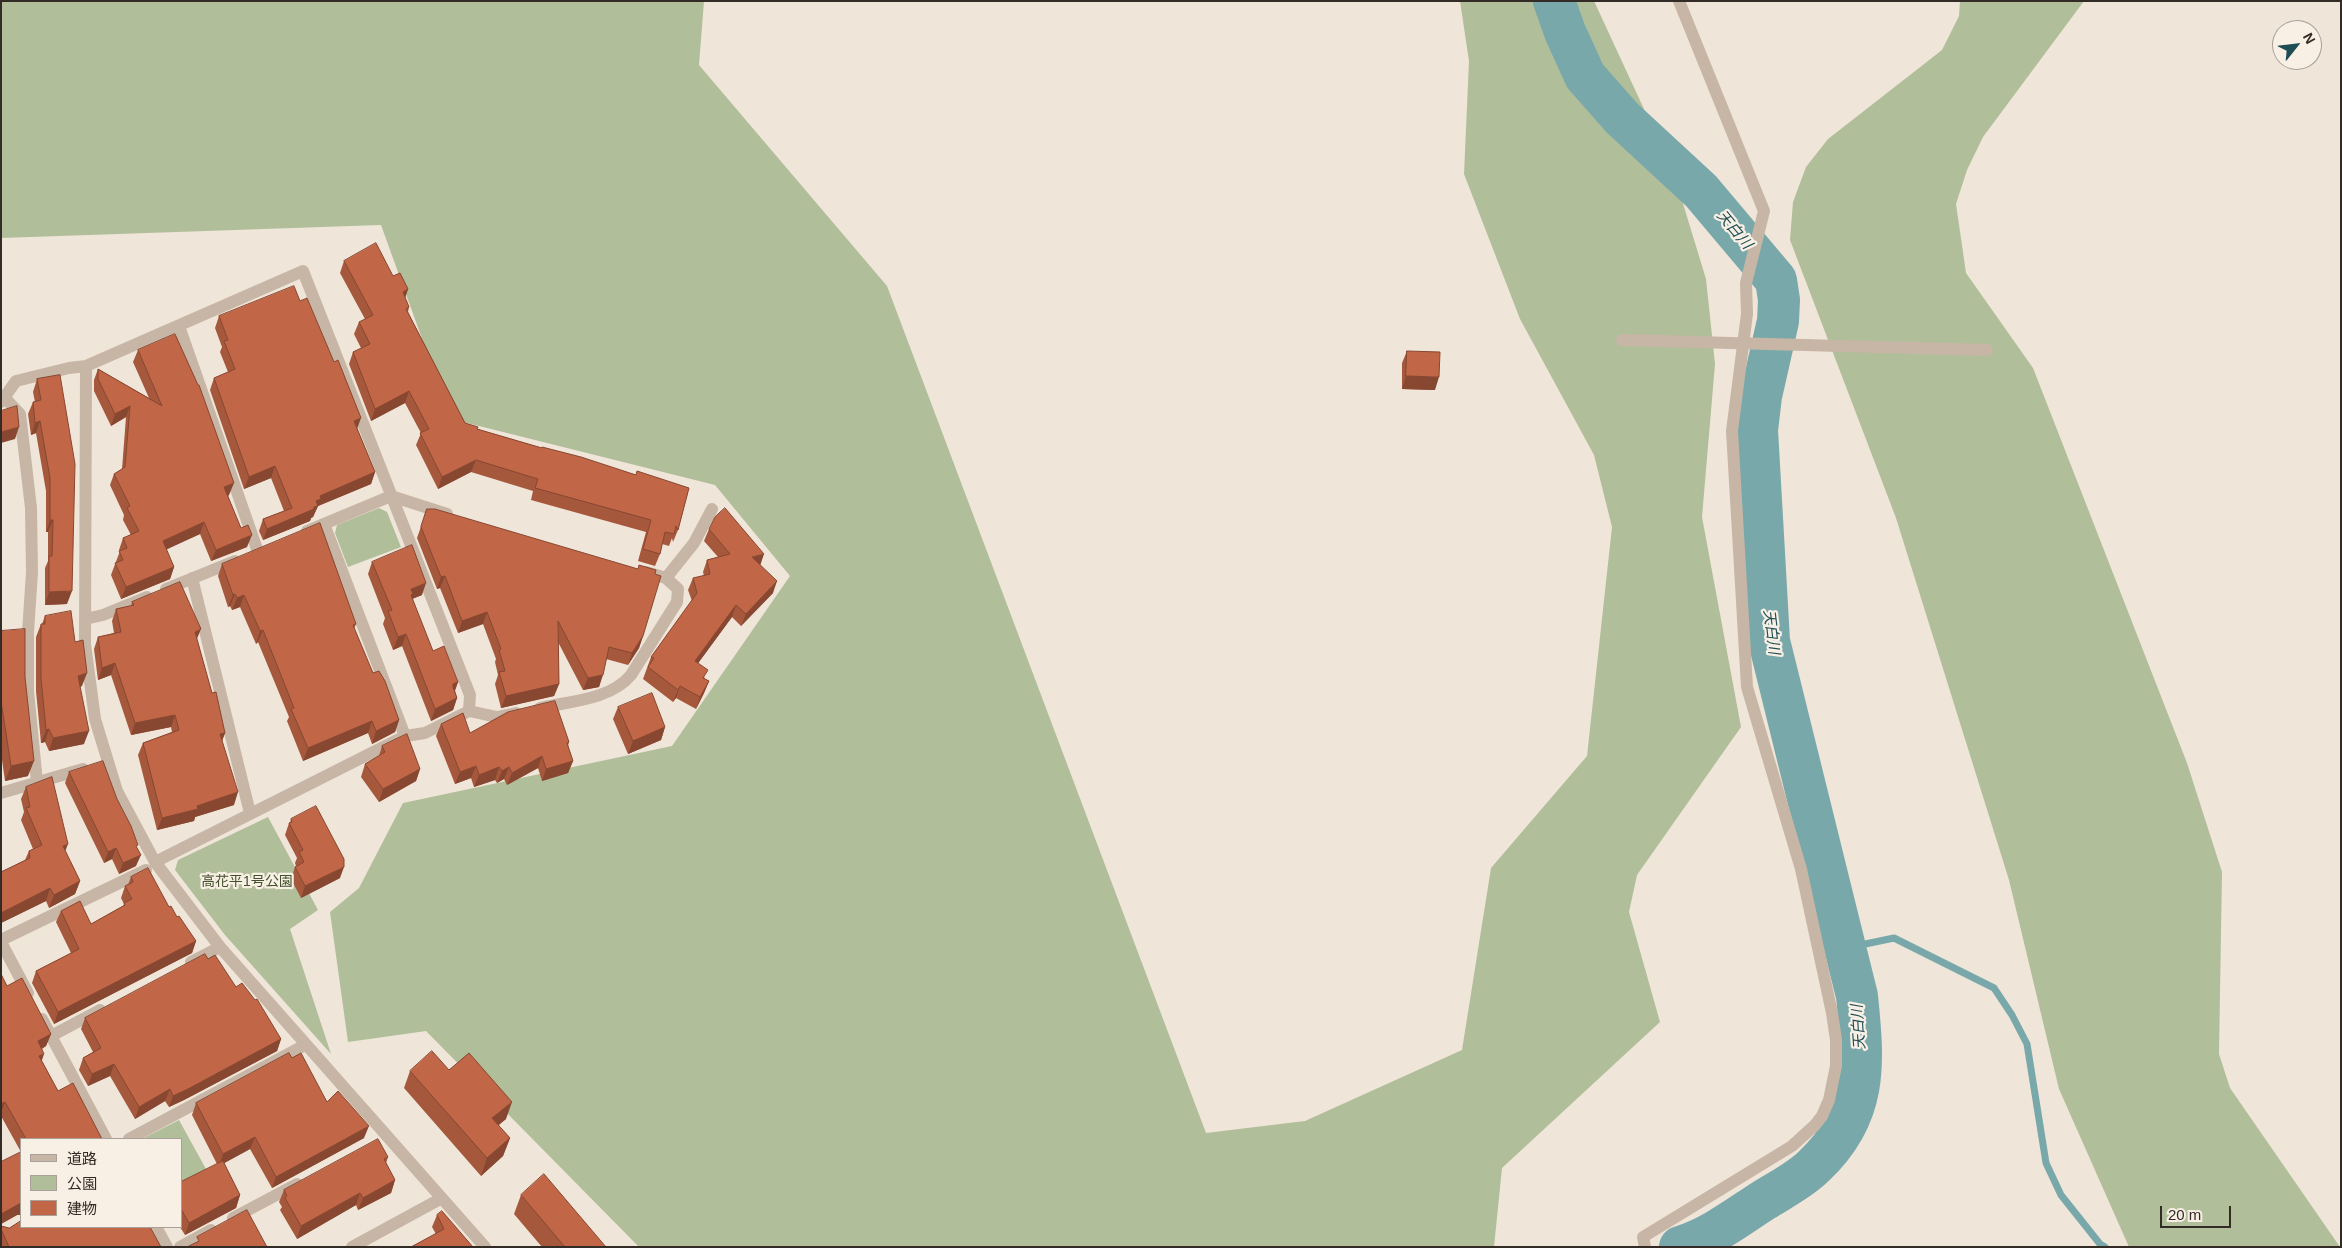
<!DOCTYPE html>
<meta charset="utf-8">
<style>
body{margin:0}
#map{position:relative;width:2342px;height:1248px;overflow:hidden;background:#f0e5d9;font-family:Helvetica,"Noto Sans JP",sans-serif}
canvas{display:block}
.frame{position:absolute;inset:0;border:2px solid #332b26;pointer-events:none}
.legend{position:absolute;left:20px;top:1138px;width:162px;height:90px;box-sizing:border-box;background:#f8efe5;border:1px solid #a9a199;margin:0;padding:6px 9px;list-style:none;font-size:15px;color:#332b26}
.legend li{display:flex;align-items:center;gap:10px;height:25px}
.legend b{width:25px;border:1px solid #a9a199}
.north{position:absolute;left:2272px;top:20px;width:50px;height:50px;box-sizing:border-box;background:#f8efe5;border:1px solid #a9a199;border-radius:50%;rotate:61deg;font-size:14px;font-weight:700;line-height:20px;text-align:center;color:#332b26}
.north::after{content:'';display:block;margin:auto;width:18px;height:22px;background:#1e4e53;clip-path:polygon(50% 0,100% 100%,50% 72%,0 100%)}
.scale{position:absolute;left:2160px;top:1206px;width:71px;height:22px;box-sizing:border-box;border:2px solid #332b26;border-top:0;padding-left:6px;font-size:15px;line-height:18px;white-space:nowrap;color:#332b26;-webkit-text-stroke:4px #f8efe5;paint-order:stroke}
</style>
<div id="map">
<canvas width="2342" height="1248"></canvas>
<div class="frame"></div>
<ul class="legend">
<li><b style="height:6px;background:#c7b6a6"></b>道路</li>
<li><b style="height:14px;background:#b1be9a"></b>公園</li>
<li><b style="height:14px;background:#c16646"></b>建物</li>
</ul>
<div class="north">N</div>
<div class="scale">20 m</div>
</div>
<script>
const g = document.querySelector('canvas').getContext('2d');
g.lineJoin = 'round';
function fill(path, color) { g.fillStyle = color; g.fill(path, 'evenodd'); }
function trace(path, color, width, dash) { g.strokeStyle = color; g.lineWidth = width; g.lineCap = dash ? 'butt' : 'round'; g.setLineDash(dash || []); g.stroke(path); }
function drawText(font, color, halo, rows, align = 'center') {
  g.font = font + ' Helvetica,"Noto Sans JP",sans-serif'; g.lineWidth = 4.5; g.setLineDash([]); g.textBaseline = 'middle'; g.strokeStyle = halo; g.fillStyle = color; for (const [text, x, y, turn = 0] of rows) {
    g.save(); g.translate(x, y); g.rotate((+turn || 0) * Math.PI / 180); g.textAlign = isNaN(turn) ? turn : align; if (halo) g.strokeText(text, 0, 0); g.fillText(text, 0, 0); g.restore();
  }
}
fill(new Path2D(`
 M1 1H704L699 65 887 286 1206 1133 1305 1121 1462 1050 1491 868 1587 756 1612 527 1594 455 1520 319 1464 174 1469 61 1460 1H1594L1674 174 1706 279 1715 364 1702 517 1741 727 1637 875 1629 912 1660 1022 1502 1168 1494 1247H639L426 1031 348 1042 330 912 359 888 403 803 672 746 790 576 715 485 451 419 381 225 1 238Z
 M1960 1H2084L1983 137 1967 170 1956 204 1966 273 2033 368 2187 763 2222 872 2219 1054 2230 1088 2340 1247H2129L2059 1089 2009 880 1896 518 1790 240 1793 202 1806 167 1828 139 1942 50 1959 16Z
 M379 508 387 512 401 547 348 567 335 533 337 525Z
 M268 817 318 910 290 929 331 1054 225 935 175 870 178 860Z
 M179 1120 206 1169 181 1184V1139H142Z`), '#b1be9a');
trace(new Path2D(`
 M1846 948 1894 938 1994 988 2012 1015 2027 1044 2046 1163 2061 1195 2100 1244 2105 1247`), '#79a8ab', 7);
trace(new Path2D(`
 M1554 1 1565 32 1585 76 1622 118 1701 191 1776 280 1779 300 1778 321 1761 396 1757 430 1769 641 1857 996C1864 1065 1868 1115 1814 1166 1800 1180 1780 1190 1764 1200 1736 1218 1712 1237 1680 1247`), '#79a8ab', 42);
trace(new Path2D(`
 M179 326 258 552
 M86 366 85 644 95 719 117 791 155 862 220 947 485 1247
 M5 398 20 414 31 508 32 572 28 632V691L37 782
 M1 402 16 381 69 368 86 366 303 271 470 695 469 711
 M324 524 405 736
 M307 531 391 496 447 514
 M192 578 250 813
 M666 578 694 543 712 509
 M166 589 235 561
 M85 619 103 615 147 597
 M540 708C571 701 610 700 631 675L677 602 678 589 666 578 646 572
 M1 793 83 769
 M155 862 405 736 425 733 469 711 497 717 516 713
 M1 940 146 870
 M1 942 28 993
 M191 962 220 947
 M42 1019 106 1139
 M51 1036 100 1010
 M129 1139 305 1045
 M233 1218 297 1184
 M156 1227 167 1247
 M180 1247 211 1230
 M352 1247 442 1198
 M1645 1247 1643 1237 1792 1146 1815 1125 1822 1116 1829 1100 1836 1066V1040L1832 1013 1801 869 1747 687 1732 431 1747 314 1746 283 1764 211 1679 1`), '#c7b6a6', 12);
trace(new Path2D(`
 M1622 340 1987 350`), '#c7b6a6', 12);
fill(new Path2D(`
 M344 261 393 276 408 289 405 298 409 307 408 312 465 423 477 429 542 448 636 475 689 488 678 530 673 542 672 538 669 546 662 544 660 554 655 566 638 561 646 532 531 500 533 491 471 472 438 489 416 445 421 433 405 403 371 421 349 364 353 352 361 348 354 334 359 322 365 319 340 273Z
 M300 301 357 428 375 472 371 484 318 506 313 517 311 518 310 521 263 540 259 531 263 519 284 511 271 478 244 489 210 390 214 378 228 372 220 352 222 347 215 328 219 316Z
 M138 350 229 495 228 496 247 547 211 561 200 534 166 549 174 567 170 579 121 599 111 575 120 551 119 550 123 538 131 535 123 520 124 515 110 485 114 474 122 469 126 417 111 426 94 391V380L98 369 149 398 133 362Z
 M1407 351 1435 390 1402 389V363Z
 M60 375 67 604 45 605V568L48 561V532H46V491L36 433 31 435 28 414 33 402H35L33 392 37 379Z
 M427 509 643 636 639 648 628 665 606 659 599 687 583 690 558 642 559 684 554 696 501 708 495 684 498 675 495 662 496 659 483 624 458 633 440 588 437 589 417 538Z
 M709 529 760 565 773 593 741 626 732 617 698 663 705 679 709 681 704 693 696 709 676 698 673 702 643 679 651 657 692 601 688 590 693 578 704 576 703 572 707 560 718 557 704 541Z
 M372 562 422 595 412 599 433 651 458 682 455 691 457 698 453 710 431 721 402 646 393 650 383 624 385 618 368 574Z
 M222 564 356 624 354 629 373 673 399 720 395 732 372 744 368 733 303 761 287 721 289 717 258 642 256 644 240 607 232 610 230 606 228 607 218 576Z
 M132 602 197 639 212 693 225 733 222 741 234 805 195 817 194 821 157 830 138 755 143 743 172 732 171 727 131 735 111 675 98 680 94 649 98 637 114 633 112 621 116 609 131 606Z
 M45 616 75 642 82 686 80 687 84 744 49 751 45 742 41 743 36 691V637L41 624H42Z
 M1 631 25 677 28 776 5 781 1 753Z
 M618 707 665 727 661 740 628 754 613 719Z
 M441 724 470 733 569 742 568 746 573 761 568 773 542 781 538 768 507 785 504 779 497 783 495 780 474 787 471 778 455 784 436 736Z
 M382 746 420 769 416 781 379 802 361 777 365 764 379 756Z
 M69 772 137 848 136 866 119 874 112 859 104 863 65 783Z
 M26 787 65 851 80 881 75 894 49 908 46 901 1 923V872L25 860 29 851 33 849 21 820 24 812 21 799Z
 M291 819 340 878 301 898 291 879 295 867 296 866 295 863 297 858 285 835 289 823H290Z
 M131 877 169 907 196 941 192 953 54 1024 32 983 36 971 71 953 56 922 61 911 91 924 123 906 124 904 121 898 125 886 128 885Z
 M208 959 236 987 281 1039 277 1051 184 1100 169 1107 165 1101 135 1119 110 1076 88 1086 79 1070 83 1058 93 1052 81 1029 85 1018Z
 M1 974 7 986 51 1034 46 1046 42 1049V1061L58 1091 102 1139H21V1215H17L1 1224V1162L21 1152 1 1116Z
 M292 1058 327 1102 364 1138 272 1188 250 1149 224 1163 240 1195 236 1208 185 1235 180 1227H181V1182L217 1164 192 1115 196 1103Z
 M410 1071 506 1119 498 1125 510 1138 503 1156 481 1176 404 1088Z
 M388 1157 386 1163 395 1180 391 1193 358 1210 356 1205 297 1239 280 1210 282 1207 279 1202 284 1190Z
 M521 1195 606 1247H542L514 1214Z
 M437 1215 473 1247 436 1234 432 1227Z
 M1 1226 9 1228 161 1247H1Z`), '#a6583c');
fill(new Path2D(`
 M408 289 404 301 403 292Z
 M1406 376 1439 377 1435 390 1402 389Z
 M409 391 405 403 371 421 375 409Z
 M130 406 126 417 111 426 115 414Z
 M361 418 357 429 354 421Z
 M40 421 36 433 31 435 35 423Z
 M19 427 15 439 1 443V432Z
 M476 460 471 472 438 489 442 477Z
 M275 466 271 478 244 489 249 477Z
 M375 472 371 484 318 506 313 517 311 518 310 521 263 540 267 529 320 496Z
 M234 483 229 495 220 499 224 487Z
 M50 520H53L48 532H46Z
 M204 522 200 534 159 553 163 541Z
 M252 535 247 547 211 561 216 550Z
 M764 554 760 566 752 557Z
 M174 567 170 579 121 599 126 587Z
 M445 576 440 588 437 589 441 577Z
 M777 581 773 593 741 626 746 614Z
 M426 583 422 595 412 599 409 607 411 589Z
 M72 591 67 604 45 605 49 592Z
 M235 594 230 606 228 607 233 595Z
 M244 595 240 607 232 610 237 598Z
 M736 605 732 617 691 673 695 661Z
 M487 612 483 624 458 633 462 621Z
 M201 629 196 641 195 632Z
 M263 630 258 642 256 644 260 631Z
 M406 634 402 646 393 650 398 637Z
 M643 636 639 648 628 665 632 653Z
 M115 663 111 675 98 680 102 668Z
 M87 673 82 686 73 689 78 676Z
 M603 675 599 687 583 690 588 678Z
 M709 681 704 693 696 709 700 697Z
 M458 682 453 695V684Z
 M559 684 554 696 501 708 506 696Z
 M680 686 676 698 673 702 678 690Z
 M457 698 453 710 431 721 435 709Z
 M175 715 171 727 131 735 135 723Z
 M399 720 395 732 372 744 376 731Z
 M372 721 368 733 303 761 308 748Z
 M665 727 661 740 628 754 633 741Z
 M49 729 45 742 41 743 46 730Z
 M89 731 84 744 49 751 53 738Z
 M225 733 220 746V734Z
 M542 756 538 768 507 785 512 773Z
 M34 761 28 776 5 781 11 766Z
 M573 761 568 773 542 781 546 769Z
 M476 766 471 778 455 784 460 772Z
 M499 767 495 780 474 787 479 775Z
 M509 767 504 779 497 783 502 771Z
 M420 769 416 781 379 802 383 789Z
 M238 792 234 805 195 817 194 821 157 830 162 818Z
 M68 844 63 857V846Z
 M116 848 112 859 104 863 108 852Z
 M141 855 136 866 119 874 123 863Z
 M344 867 340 878 301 898 305 886Z
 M80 881 75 894 49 908 54 895Z
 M50 888 46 901 1 923V913Z
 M196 941 192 953 54 1024 58 1012Z
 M51 1034 46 1046 33 1053 38 1041Z
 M281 1039 277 1051 184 1100 169 1107 173 1096Z
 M44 1054 40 1066 39 1056Z
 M114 1064 110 1076 88 1086 92 1074Z
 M170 1089 165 1101 135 1119 139 1107Z
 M5 1102 1 1112V1104Z
 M512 1102 506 1119 486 1136 492 1118Z
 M369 1126 364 1138 272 1188 276 1177Z
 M255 1137 250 1149 219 1166 223 1154Z
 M510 1138 503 1156 481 1176 487 1158Z
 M395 1180 391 1193 358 1210 363 1198Z
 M360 1193 356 1205 297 1239 301 1226Z
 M240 1195 236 1208 185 1235 189 1223Z
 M21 1203V1215H17L1 1224V1214Z`), '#874731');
const building = new Path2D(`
 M376 243 393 276 400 273 408 289 403 292 409 307 406 309 465 423 478 427 477 429 542 448V447L581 457 636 475 637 471 689 488 678 530 676 526 674 534 665 532 660 554 643 549 651 520 535 488 538 479 476 460 442 477 420 433 429 429 409 391 375 409 353 352 370 344 359 322 373 315 344 261Z
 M294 286 300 301 307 298 334 362 338 360 361 418 354 421 375 472 320 496 321 499 316 501 318 506 314 507V509L267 529 263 519 292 508 275 466 249 477 214 378 235 369 224 341 228 340 219 316Z
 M175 334 198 385H199L234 483 224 487 241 528 248 525 252 535 216 550 204 522 163 541 174 567 126 587 115 563 123 560 119 551 127 548 123 538 139 531 127 508 130 506 114 474 125 467 130 406 115 414 98 379V369L162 406 138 350Z
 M1407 351 1440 352 1439 377 1406 376Z
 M60 375 75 464 72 591 49 592V556H52L53 520H50V478L40 421 35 423 33 402 41 400 37 379Z
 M17 406 19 427 1 432V411Z
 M725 508 764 554 752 557 777 581 746 614 736 605 695 661 708 670 703 678 709 681 700 697 680 686 678 690 648 667 654 658 651 657 697 593 693 578 710 574 707 560 730 554 709 529 715 517Z
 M427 509H435L638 569 639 565 656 570 655 574 661 576 643 636 632 653 609 647 603 675 588 678 558 621 559 684 506 696 499 672 505 671 499 650 501 649 487 612 462 621 445 576 441 577 421 527Z
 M320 523 356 624 353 625 373 673 379 671 385 681 399 720 376 731 372 721 308 748 291 709 294 708 263 630 260 631 244 595 237 598 235 594 233 595 222 564Z
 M412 545 426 583 411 589 413 594 411 595 433 651 444 646 458 682 453 684V687L457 698 435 709 406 634 398 637 388 611 392 610 372 562Z
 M180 582 201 629 195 632 212 693 216 692 225 733 220 734 238 792 197 806 198 809 162 818 143 743 179 730 175 715 135 723 115 663 102 668 98 637 121 632 116 609 134 605 132 602Z
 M71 611 75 642 83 640 87 673 78 676 89 731 53 738 49 729 46 730 41 678V624H45V616Z
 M25 629V677L34 761 11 766 1 701V631Z
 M652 693 665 727 633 741 618 707Z
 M555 701 569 742 567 743 573 761 546 769 542 756 512 773 509 767 502 771 499 767 479 775 476 766 460 772 441 724 463 713 470 733 508 712Z
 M407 734 420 769 383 789 365 764 385 752 382 746Z
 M103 761 117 799 131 826 138 845 136 846 141 855 123 863 116 848 108 852 69 772Z
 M52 777 68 844 63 846 80 881 54 895 50 888 1 913V872L30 858 29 851 42 845 26 808 30 807 26 787Z
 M316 806 344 859V867L305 886 295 867 304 862 299 852 303 850 289 823 292 822 291 819Z
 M148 868 169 907 171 906 177 917 179 916 196 941 58 1012 36 971 79 949 61 911 80 901 91 924 125 905 124 903 132 899 125 886 133 882 131 877Z
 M205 954 208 959 215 955 236 987 242 983 255 1000 257 999 281 1039 188 1089 173 1096 170 1089 139 1107 114 1064 92 1074 83 1058 101 1048 85 1018Z
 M1 974 7 986 22 978 51 1034 38 1041 44 1054 39 1056 58 1091 73 1083 102 1139H26L5 1102 1 1104Z
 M432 1051 449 1070 469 1053 512 1102 492 1118 510 1138 487 1158 410 1071Z
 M289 1053 292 1058 301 1053 327 1102 338 1091 369 1126 276 1177 255 1137 223 1154 196 1103Z
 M378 1139 388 1157 384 1159 395 1180 363 1198 360 1193 301 1226 285 1198 287 1196 284 1190Z
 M21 1152V1203L1 1214V1162Z
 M223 1161 240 1195 189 1223 181 1209V1182Z
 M544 1174 606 1247H565L521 1195Z
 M247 1210 267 1247H187L199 1241 197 1237Z
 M442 1211 473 1247H411L444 1229 437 1215Z
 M21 1221V1227H150L161 1247H9L1 1229V1226L9 1228Z`);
fill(building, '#c16646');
trace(building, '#874731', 1);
drawText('14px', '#42502b', '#f8efe5', [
 ["高花平1号公園",247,882]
]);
drawText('italic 15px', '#1e4e53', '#f8efe5', [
 ["天白川",1734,230,50],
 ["天白川",1771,632,83],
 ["天白川",1859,1027,-94]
]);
</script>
